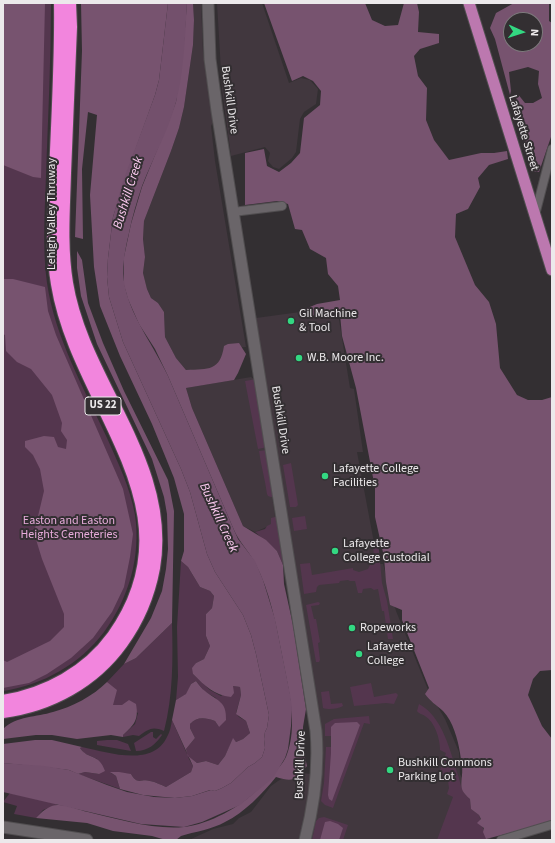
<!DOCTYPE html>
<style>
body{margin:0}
#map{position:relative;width:555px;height:843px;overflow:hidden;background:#332f32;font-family:"Source Sans 3",sans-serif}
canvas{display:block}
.frame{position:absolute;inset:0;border:4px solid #ece9eb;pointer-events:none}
.north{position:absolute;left:503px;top:12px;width:40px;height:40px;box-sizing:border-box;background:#332f32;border:1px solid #7d797c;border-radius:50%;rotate:93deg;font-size:11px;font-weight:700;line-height:16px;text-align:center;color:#ece9eb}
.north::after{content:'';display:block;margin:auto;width:14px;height:18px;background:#33d882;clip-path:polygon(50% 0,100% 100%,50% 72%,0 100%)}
</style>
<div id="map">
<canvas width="555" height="843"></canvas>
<div class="frame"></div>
<div class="north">N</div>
</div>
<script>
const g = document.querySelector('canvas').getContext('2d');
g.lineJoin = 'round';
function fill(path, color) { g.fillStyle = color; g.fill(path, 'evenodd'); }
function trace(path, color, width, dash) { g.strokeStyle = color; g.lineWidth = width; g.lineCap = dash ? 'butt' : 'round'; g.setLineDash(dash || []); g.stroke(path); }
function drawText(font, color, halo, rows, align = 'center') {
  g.font = font + ' "Source Sans 3",sans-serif'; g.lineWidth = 4; g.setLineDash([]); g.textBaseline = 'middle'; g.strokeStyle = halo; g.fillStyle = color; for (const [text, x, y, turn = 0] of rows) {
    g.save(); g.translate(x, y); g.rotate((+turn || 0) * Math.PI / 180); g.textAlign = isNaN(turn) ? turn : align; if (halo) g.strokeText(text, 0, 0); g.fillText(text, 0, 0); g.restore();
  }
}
fill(new Path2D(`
 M193 3H201L203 52 213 122 211 126 215 161 246 347 235 348 219 373 186 370 176 358 165 337 164 312 158 303 151 298 147 289 143 273 145 257 143 239 144 221 171 151 179 128 184 107 193 45 194 20Z
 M217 3H262L289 83 301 78 310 80 318 89 316 104 304 112 300 119 296 152 292 158 279 169 273 167 268 161 270 153 265 147 231 156 222 88Z
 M337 307 350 388 354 389 363 452H357L378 564H383L396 611 429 692 445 719 459 752 460 774 477 809 485 820 491 840H305L317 748 256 318Z
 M251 377 254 379 276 523 255 532 243 526 192 408 186 388Z
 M294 772 311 774V790L301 840H189L213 829 233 824 239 818 251 812 271 786 278 781Z`), '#41373e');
fill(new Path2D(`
 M3 3H51C51 60 48 117 46 174 45 210 42 247 47 283 55 338 84 388 107 438 118 463 130 487 135 515 141 556 129 598 104 632 80 664 43 685 3 691Z
 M256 379 267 447 258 449 245 381Z
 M267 450 273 497H271L268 496 267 494C265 479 261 466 259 451Z
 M291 463 298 505 296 507H290L283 465Z
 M305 516 307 529 294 531 292 518Z
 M275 517H277L285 563 283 565 277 551 255 532 265 529 267 526 271 524V518Z
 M376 546 378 547 379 550 382 583 387 601 393 639H388L384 611H382L378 589 374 590 371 588 363 589 362 593H358L355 581H350L348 580 340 581 339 583 319 585 317 587 316 592 304 594 300 564 310 563 312 575 353 568V570L359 572 368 569 370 565 375 563 373 547Z
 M181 561 188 567 200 587 210 591 214 596 212 608 206 614V636L210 646 204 659 196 663 193 674 210 690 221 696 233 686 240 687 241 695 236 713 239 717 246 721 250 733 243 739 236 742 233 739 225 756 218 765 206 761 197 763 188 757 193 766 191 772 166 787C161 785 156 782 150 781 141 778 138 786 131 774L111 773 116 776 120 789 78 774 85 772 99 774 97 759 84 753 80 748 82 747C107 752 152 768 167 737 170 732 171 726 172 720L187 754 186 749 195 738 190 728V724C198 716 205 718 215 721L219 727 216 698 204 691 196 681 191 684 187 694 176 700 178 677 177 627Z
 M318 602 320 603 319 605 311 606 314 619H316L320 642 318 643 320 660 319 662H316L306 605Z
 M172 623C173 660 173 696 164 731 152 726 149 729 139 736L133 735 123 737V735L135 724 138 713 122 705H113L107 682 124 664 136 658Z
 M371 683 374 697 396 693 398 695 394 704 386 703 354 706 350 687Z
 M329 691 331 704 342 703 343 706C338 709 328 710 323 708L321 692Z
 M419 704C443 717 450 751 458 775 462 787 460 790 470 799L471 809 479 815 486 839H489L490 840H437L453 797 447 794 449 788 448 781 438 776 446 753 440 750C440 739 435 722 425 716 422 714 419 714 417 711Z
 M369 716 370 724 364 723 333 808 325 805 321 801 324 783 326 747H332V736H325V724L334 719Z
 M151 732H153V737L156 739 161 734 162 735C156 744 148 751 136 751L134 743Z
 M107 740H117L128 744 131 751 97 745V741Z
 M10 793 58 804 43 810 36 818 14 814 17 806 3 802Z
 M324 817 348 825 343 840H312L316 821 319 818Z`), '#54364e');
fill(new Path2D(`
 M3 3H45L41 178 33 177 3 165Z
 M81 3H168L159 80 155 95 123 184 113 217 108 258 107 277 109 297 123 342 181 469 190 492 207 554 215 572 243 615 251 635 256 654 269 715 267 728 265 732 264 739 265 748 262 757 255 763 248 767 231 783 222 788 215 791 210 790 192 796 175 798 143 795 120 789 116 776 110 772H119L131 774C138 786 141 778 150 781 156 782 161 785 166 787L191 772 193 766 172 720 176 700 186 694 191 684 196 681C199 685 202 689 205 691 217 701 227 701 226 720L219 727 215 721C205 718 198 716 190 724V728L195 738 186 749 188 756 197 763 206 761 218 765 225 756 233 738 236 742 243 739 250 733 246 721 236 714 241 695 240 687 233 686 234 693 231 697C214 695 205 686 193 674L192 668 196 663 204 659 210 646 206 636V614L212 608 214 596 210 591 200 587 188 567 181 561 184 551V514L174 478 152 424 120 356 100 306 94 267 90 195 97 115 88 112 82 169 83 239 75 237 82 51Z
 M187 3H193L194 20 193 45 184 107 179 128 171 151 144 221 143 239 145 257 143 273 147 289 151 298 158 303 164 312 165 337 176 358 186 370C209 369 220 371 224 346L228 344 239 343 246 354 238 373 234 380 186 388 192 408 243 526 266 540 277 551 283 565 284 584 293 625 306 709 303 727V749L307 766C295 779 295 783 276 777 262 794 245 812 225 822 213 829 194 832 181 836L176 840H166L152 836 113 831 87 823 36 818C41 812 50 804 59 805 68 805 79 810 88 812 117 819 154 830 184 827 210 824 240 807 258 789 267 779 280 769 286 757 299 725 288 688 282 655 276 624 270 591 255 563 249 551 239 542 234 530L168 376 155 349 139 324 128 299 124 285V257L131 224 142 187 170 118 176 102 184 41Z
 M264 3H365L372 20 385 26 398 25 404 3H417L419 12 418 32 439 34V43L420 49 414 56 418 76 427 88 426 120 434 140 449 160 481 153H494L507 151 508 159 489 165 478 178 480 187 468 209 456 214 455 237 475 285 489 302 496 324 500 368 517 395 528 400H542L552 397V670L540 671 533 679 528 695 542 726 552 739V822L486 839 483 832 484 828 477 823 481 819 479 815 471 809 470 799C460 790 461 788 462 775 463 768 461 760 460 753 458 740 453 721 443 711 436 705 430 701 425 694L429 688 402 620V610L390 605 386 582 384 557 375 517V488L356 388 342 336 340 314 331 311 320 315 309 316 305 309 317 304 340 300 338 286 328 274 326 258 310 249 302 230 295 229 288 204 277 201 245 205V153L264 149 267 166 279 172 291 163 300 153 304 118 320 105 321 91 313 81 303 76 292 81Z
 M514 3H549V21L552 23V134L539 172 531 171 515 111 517 93 525 103H533L542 98 538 84 539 71 528 67 509 72 511 91 510 95 495 39 490 28 496 13ZM511 20H535V44H511Z
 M77 251 82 260 88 303 103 343 124 391 168 480 174 511 172 623 136 658 124 664 151 618 162 591 166 569 168 549 167 514 164 497 152 459 97 344 81 296 77 268Z
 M3 279H13L45 287 48 311 56 335 123 489 133 534 130 557 124 587 112 612 93 638 71 658 47 674 29 683 3 688V660L7 662 50 641 64 627V614L42 559 34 533 44 491 40 469 33 455 25 447V441L44 436 54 437 58 447 66 449 67 440 61 431 62 423 52 395 31 369 17 362 6 351 5 335 3 334Z
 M107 682 117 690 113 705H122L129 700 136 704C139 720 134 725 123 735V737L111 735 77 739 52 735H36L3 739V729C16 716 37 717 53 712 72 707 93 696 107 682Z
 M35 740H52L82 747 80 748C88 760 99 753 105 771L99 774 85 772 78 774 69 770 53 768 3 763V744Z`), '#77536f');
fill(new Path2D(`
 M168 3H187C185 36 184 70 176 102 168 131 153 158 142 186 137 201 132 217 129 233 125 249 121 270 125 287 132 319 154 346 168 376L234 530 238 539 255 561 263 580 275 619 290 694 292 708 291 726 288 749 285 758 273 778 240 805 202 822 184 827 141 824 3 792V763L44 766 69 770 107 785 127 792 154 797 175 798 192 796 211 790 215 791 222 788 231 783 248 767 255 763 262 757 265 748 264 739 265 732 267 728 269 715 256 654 251 635 243 615 215 572 207 554 190 492 181 469 123 342 109 297 107 277 108 258 113 217 122 184 155 95 159 80Z
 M357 722 360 725 332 801 329 799 328 795 331 753V727L335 723Z
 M330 821 338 824 343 828 339 840H320L325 822Z`), '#73506c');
const minor = new Path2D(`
 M233 212 282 206
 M535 215 552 149
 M501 840 551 825`);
const tertiary = new Path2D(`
 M208 3 210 59 217 111 316 731C319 767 314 805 305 840
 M3 827 87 840`);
const primary = new Path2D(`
 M469 3 552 270`);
const motorway = new Path2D(`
 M3 701C46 694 87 672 113 636 204 508 77 408 57 284 51 249 54 213 55 177 57 119 61 61 60 3
 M3 712C50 706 94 682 122 643 138 621 149 595 154 568 172 463 83 382 67 283 61 246 64 209 65 173 67 124 69 76 71 27L70 3`);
trace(minor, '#514e50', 10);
trace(tertiary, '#514e50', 13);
trace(primary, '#514e50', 13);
trace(motorway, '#514e50', 14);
trace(minor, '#6a6569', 8);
trace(tertiary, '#6a6569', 11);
trace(primary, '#bc78af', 11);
trace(motorway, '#f285dd', 12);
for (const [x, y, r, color] of [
 [291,321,4,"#33d882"],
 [299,358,4,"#33d882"],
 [325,476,4,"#33d882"],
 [335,551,4,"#33d882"],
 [352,628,4,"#33d882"],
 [359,654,4,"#33d882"],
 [390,770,4,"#33d882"]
]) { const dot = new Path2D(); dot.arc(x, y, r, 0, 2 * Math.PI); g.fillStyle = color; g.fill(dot); trace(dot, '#332f32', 1.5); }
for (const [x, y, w] of [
 [103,406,36]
]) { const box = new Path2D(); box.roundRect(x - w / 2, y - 9, w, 18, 3); g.fillStyle = '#332f32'; g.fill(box); trace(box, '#ece9eb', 1); }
drawText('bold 11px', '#ece9eb', null, [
 ["US 22",103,406]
]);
drawText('12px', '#ece9eb', '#332f32', [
 ["Bushkill Drive",229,100,82],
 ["Lafayette Street",523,133,73],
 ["Lehigh Valley Thruway",52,214,-90],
 ["Bushkill Drive",280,420,81],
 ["Bushkill Drive",301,765,-88]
]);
drawText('12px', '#ece9eb', '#332f32', [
 ["Gil Machine",299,314],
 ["& Tool",299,328],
 ["W.B. Moore Inc.",307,358],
 ["Lafayette College",333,469],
 ["Facilities",333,483],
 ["Lafayette",343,544],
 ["College Custodial",343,558],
 ["Ropeworks",360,628],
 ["Lafayette",367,647],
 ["College",367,661],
 ["Bushkill Commons",398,763],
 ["Parking Lot",398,777]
], 'left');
drawText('12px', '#e8acdb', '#332f32', [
 ["Easton and Easton",69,521],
 ["Heights Cemeteries",69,535]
]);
drawText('italic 13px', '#fdcbf1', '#332f32', [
 ["Bushkill Creek",129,193,-73],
 ["Bushkill Creek",218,518,65]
]);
</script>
